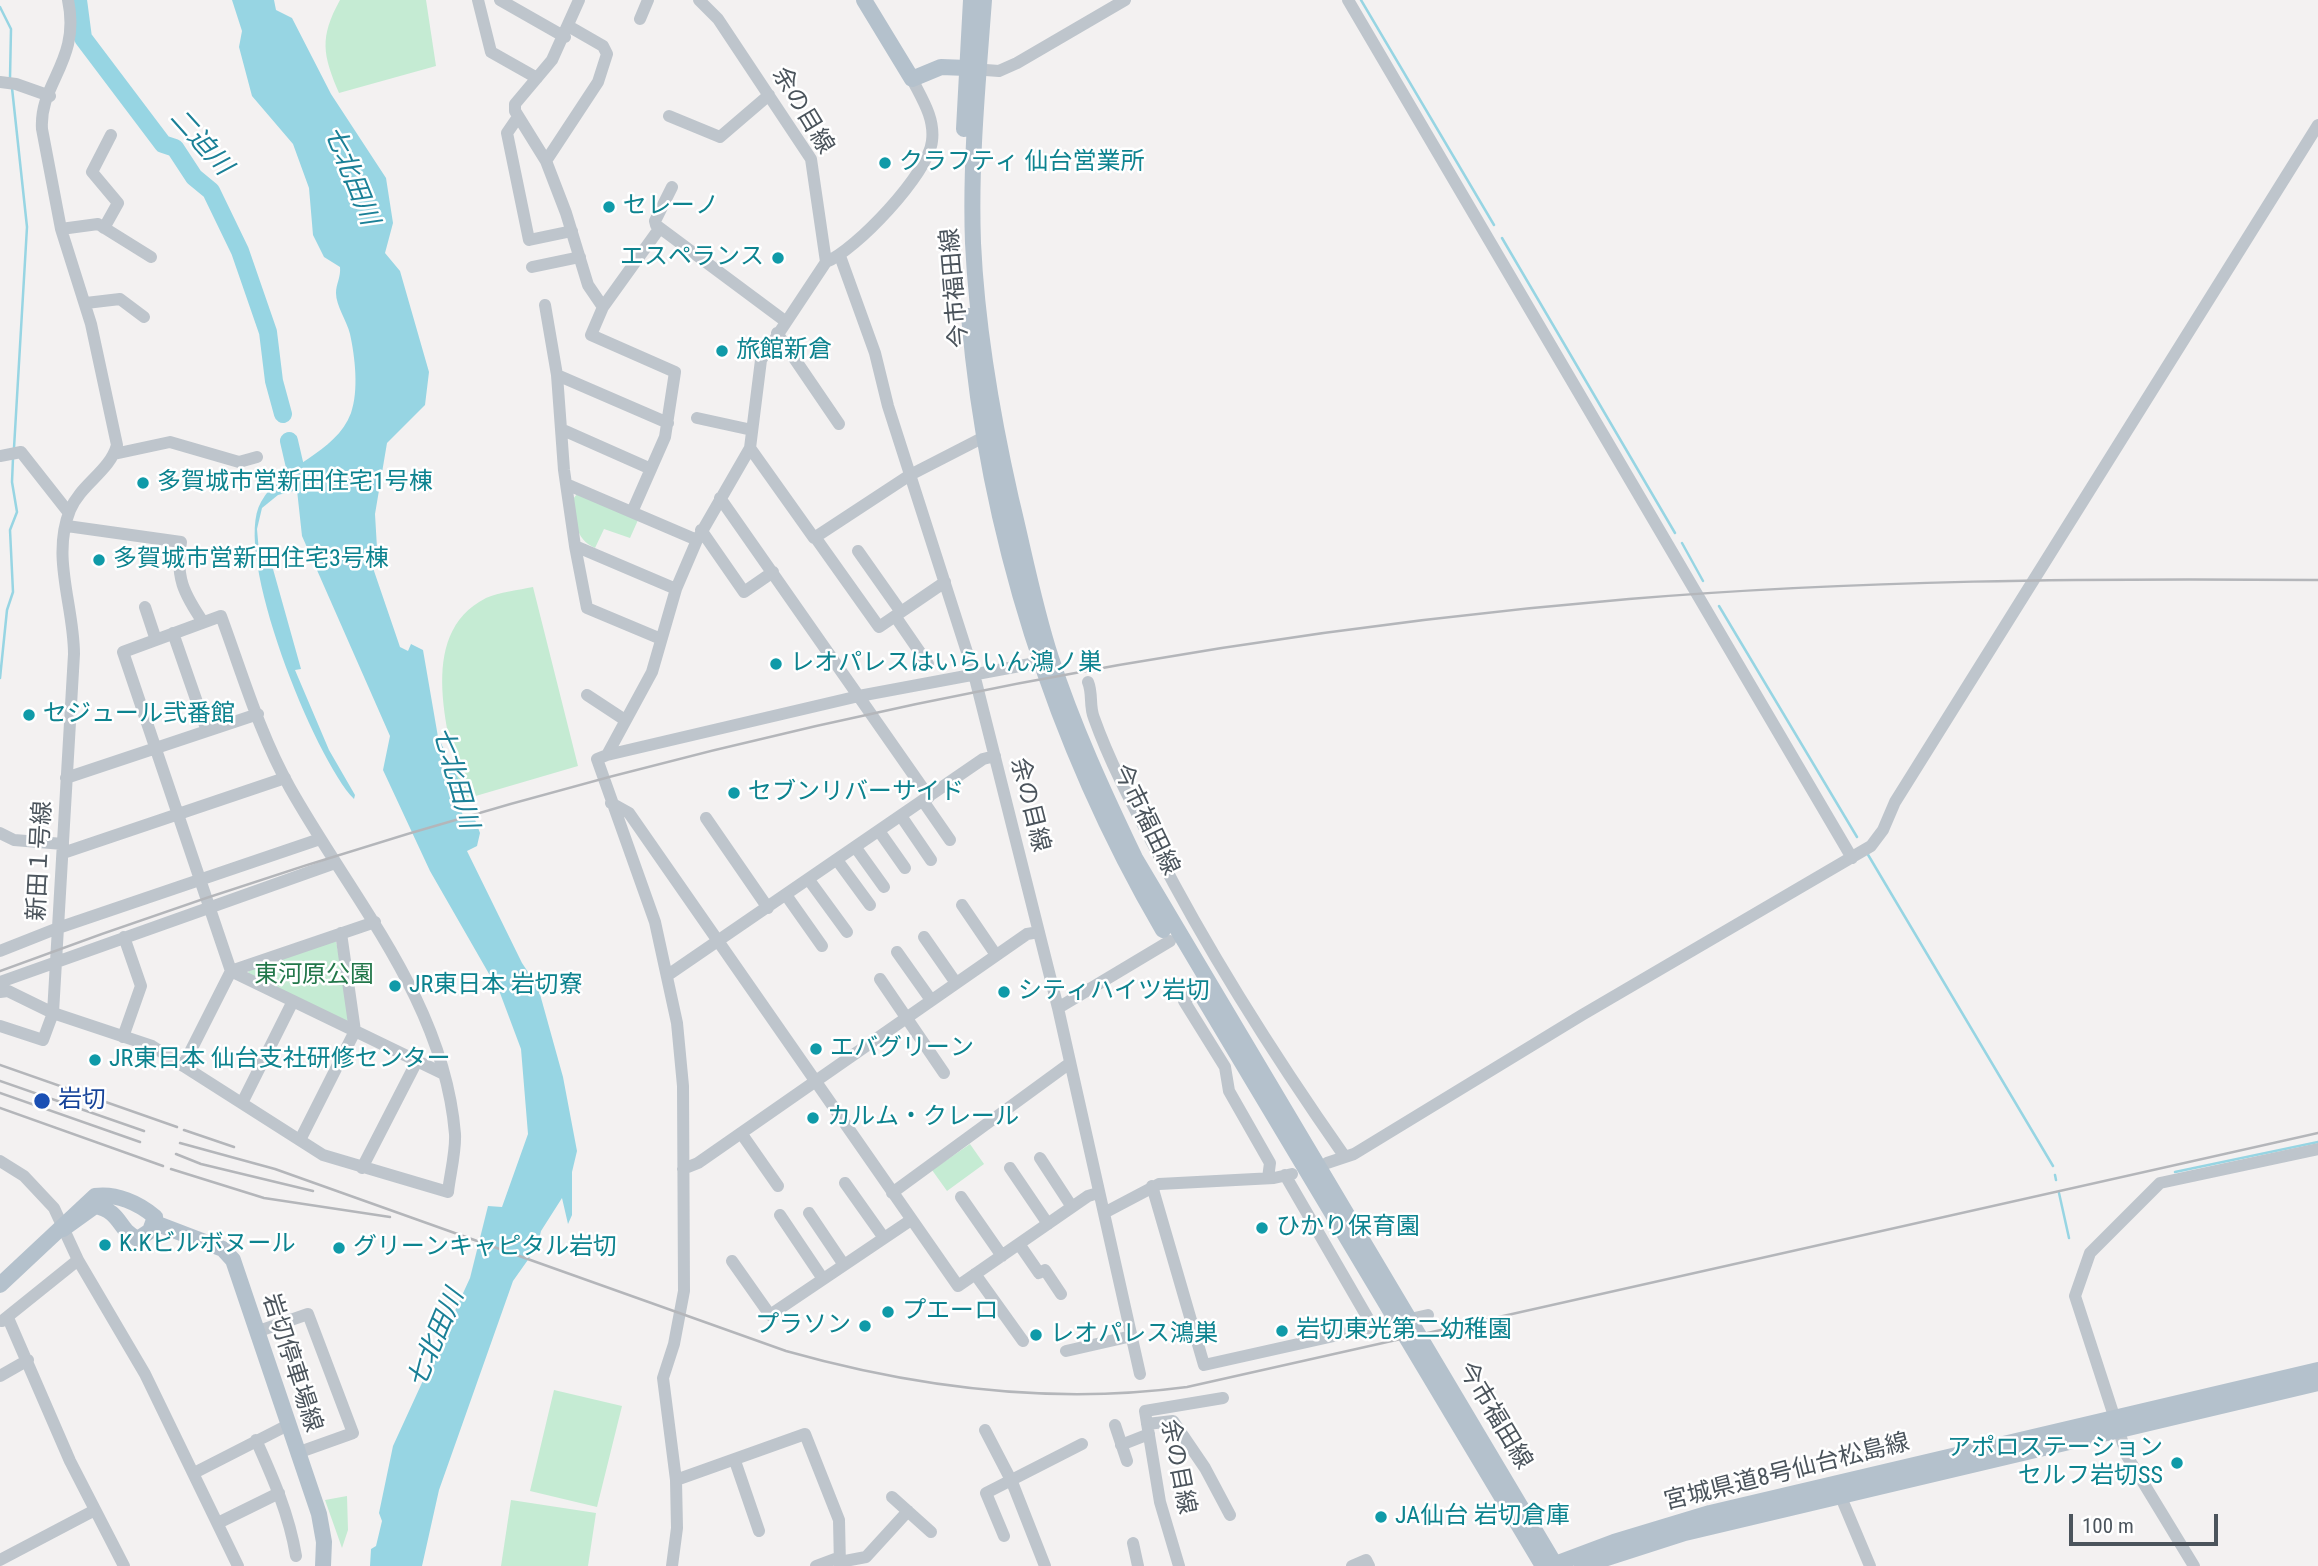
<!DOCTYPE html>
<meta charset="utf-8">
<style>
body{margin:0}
#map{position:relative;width:2318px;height:1566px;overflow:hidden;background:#f3f1f1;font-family:"Roboto Condensed",sans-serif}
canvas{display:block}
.scale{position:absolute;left:2069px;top:1514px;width:149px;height:32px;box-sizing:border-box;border:4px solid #4b545c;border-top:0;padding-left:9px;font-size:21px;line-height:24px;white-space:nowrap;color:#4b545c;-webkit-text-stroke:5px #fff;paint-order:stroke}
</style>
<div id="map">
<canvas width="2318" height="1566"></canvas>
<div class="scale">100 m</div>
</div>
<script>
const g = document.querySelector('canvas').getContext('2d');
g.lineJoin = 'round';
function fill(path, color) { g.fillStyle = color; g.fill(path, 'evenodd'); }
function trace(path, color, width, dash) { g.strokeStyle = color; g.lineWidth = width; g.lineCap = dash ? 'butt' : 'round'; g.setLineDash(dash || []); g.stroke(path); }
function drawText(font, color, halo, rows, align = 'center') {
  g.font = font + ' "Roboto Condensed","Noto Sans JP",sans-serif'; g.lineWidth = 5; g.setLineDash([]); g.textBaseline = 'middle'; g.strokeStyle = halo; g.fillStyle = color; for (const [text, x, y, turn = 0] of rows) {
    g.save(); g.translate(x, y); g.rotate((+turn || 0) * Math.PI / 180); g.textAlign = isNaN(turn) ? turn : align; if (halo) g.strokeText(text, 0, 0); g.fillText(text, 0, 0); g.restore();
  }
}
fill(new Path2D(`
 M340 0H426L436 66 339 93C323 55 319 38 340 0Z
 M577 494 638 520 630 538 604 529 595 548C574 538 576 521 573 499Z
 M533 587 578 766 462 800C451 738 413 635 486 598 499 592 519 590 533 587Z
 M336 941 351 1018 345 1022 248 974 249 969Z
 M970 1144 984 1164 947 1191 932 1170Z
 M554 1390 622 1406 597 1507 530 1491Z
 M347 1496 348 1530 342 1548 325 1500Z
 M511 1500 596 1513 588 1566H501Z`), '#c5ebd3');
fill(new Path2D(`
 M232 0H274L276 10 292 18 331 94 386 178 393 223 385 253 400 271 429 372 425 405 387 443 375 514 377 548 373 568 400 647 408 651 411 644 423 650 438 737 464 791 456 794 464 819 474 817 480 833 477 846 467 851 522 963 538 987 563 1077 577 1151 572 1172V1215L568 1224 562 1198 541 1231 537 1247 513 1281 439 1490 422 1566H370L371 1549 376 1546 382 1521 379 1513 393 1446 470 1278 488 1206 502 1207 528 1134 521 1049 500 993 430 871 383 770 390 736 302 536 297 490 278 495 262 508 257 529 259 552 273 569 301 669 295 670 329 750 355 795 354 799C315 759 231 553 261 502 282 464 336 454 351 413 359 390 355 357 350 334 347 321 336 306 336 293 336 284 341 277 340 267L324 257 313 235 309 188 293 144 252 96 239 47 242 31Z`), '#97d5e3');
trace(new Path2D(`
 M1361 0 1494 225
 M0 7 11 29 10 78
 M12 88 27 227 14 448
 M1502 238 1675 533
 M1682 543 1703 581
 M1719 606 1857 837
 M0 678 7 610 13 592 10 530 17 512 12 482 13 458
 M1867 853 2053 1166
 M2175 1172 2318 1142
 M2055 1175 2056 1180
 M2059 1193 2069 1238`), '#97d5e3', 2.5);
trace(new Path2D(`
 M78 0 83 38 163 144 175 148 194 177 211 191 240 251 268 332 274 381 283 414
 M289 441 295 467 304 487`), '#97d5e3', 18);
trace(new Path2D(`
 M478 0 491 52 537 78
 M500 0 565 37
 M699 0 718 19 811 159 826 262
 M1348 0 1852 858
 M640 19 648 0
 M570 27 603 46 607 54 598 82 546 161 566 213 588 285 603 307 591 335 675 372 665 437 632 512
 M972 69 999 71 1017 63 1125 0
 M0 82 16 84 50 96
 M669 116 720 137 769 95
 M518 117 507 133 529 240 572 231
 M546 161 515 111V104L552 60 579 0
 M672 187 655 221 656 225 785 321
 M104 228 118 203 92 172 111 135
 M61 229 98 224 151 257
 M840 256 875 353 888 406 974 674 1058 1008 1140 1374
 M532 267 580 257
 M86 303 120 299 144 317
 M545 305 557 375 564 470 575 546 676 589
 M603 307 659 229
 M777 333 839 424
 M557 375 668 423
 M697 418 752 430
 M563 430 651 469
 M750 448 814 538 910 475 984 437
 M114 454 170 442 239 462 257 457
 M0 456 21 452 69 513
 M566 484 697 540
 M720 498 929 797
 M67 526 181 542C175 577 184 594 203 622
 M701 530 744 592 773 572
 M815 537 879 627 945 582
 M575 546 587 608 661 639
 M858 551 901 612
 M145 607 156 640
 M895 616 928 664
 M173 633 207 731
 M1088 682C1093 694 1089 706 1094 718 1110 763 1133 806 1155 848 1211 957 1275 1057 1345 1157
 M587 695 625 720
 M607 755 859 696 1041 662
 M66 778 258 714
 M923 801 950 840
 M611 803 629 813 958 1286 1088 1196 1098 1193
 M901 816 931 860
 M706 818 768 908
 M879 831 905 868
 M0 833 14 840 63 844
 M856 848 884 887
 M63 853 285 778
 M837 860 870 905
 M809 880 847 932
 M786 895 822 946
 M962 905 996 955
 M924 937 956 983
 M0 951 58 928 320 839
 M897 952 931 1000
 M668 975 983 759 995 756
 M880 979 944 1073
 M0 982 335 863
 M1198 990 1184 1001 1225 1067 1229 1091 1270 1163 1268 1178
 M0 992 8 991 53 1013 152 1046 323 1155 448 1192C450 1174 456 1152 455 1134 444 1001 353 900 290 788 260 735 242 673 221 616L123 652 231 971 444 1074
 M1058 1008 1170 941
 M0 1026 43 1040 53 1013 74 654C74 606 51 557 70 510 81 484 110 471 117 445L91 324 61 229 42 129C39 83 81 61 68 0
 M123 1037 141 986 124 937
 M183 1066 231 971 375 922
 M242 1103 293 1001
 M741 1133 778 1186
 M300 1140 355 1031 341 933
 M1040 1158 1072 1207
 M0 1161 24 1176 54 1208 78 1260 145 1374 238 1566
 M1327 1163 1354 1154 1582 1015 1871 846 1883 830 1895 802 2318 125
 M362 1168 417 1061
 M1010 1168 1048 1224
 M683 1169 698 1163 1027 934 1039 932
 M1285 1175 1373 1327
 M845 1183 884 1238
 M1152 1186 1204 1365 1428 1315
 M892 1193 1070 1063
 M961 1197 1002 1256
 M809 1213 844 1265
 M1104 1213 1159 1184 1274 1178 1292 1174
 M780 1215 823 1279
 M1019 1244 1039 1273 1045 1270 1061 1294
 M732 1261 770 1315 911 1220
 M975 1274 1023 1341
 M8 1318 70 1461 124 1566
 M2 1321 78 1260
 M256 1332 308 1314 353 1433 297 1453
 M1066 1351 1132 1336
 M0 1376 28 1360
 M1147 1424 1173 1421 1205 1468 1230 1515
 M1115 1425 1127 1461
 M985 1430 1012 1482 1045 1566
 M256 1440C273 1478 289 1514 296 1556
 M1121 1445 1149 1434
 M735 1461 759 1531
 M194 1473 288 1425
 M676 1480 805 1434 839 1520 840 1566
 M1838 1490 1870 1566
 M892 1497 931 1532
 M218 1523 279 1493
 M1004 1536 986 1493 1082 1444
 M1133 1543 1138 1566
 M0 1560 95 1510
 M840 1562 866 1557 908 1511
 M672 1566 677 1528 676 1480 663 1378 674 1344 684 1291 683 1086 677 1023 655 922 597 759 607 755 652 672 676 589 697 540 750 448 761 360 826 262C855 251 929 173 932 141 935 118 922 99 912 79
 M816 1566 840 1557
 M1179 1566 1160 1502 1145 1411 1223 1398
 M1352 1566 1366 1560 1369 1566
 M2194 1566 2127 1456 2075 1296 2090 1253 2160 1183 2318 1149`), '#bec5cc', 12);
trace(new Path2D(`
 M864 0 912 79 941 67 967 68
 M984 0C978 81 970 162 973 243 977 329 992 415 1011 499 1024 552 1034 606 1051 658 1073 726 1104 793 1135 858L1556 1566
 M964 129 971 0
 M969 316C987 531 1054 743 1163 930
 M1201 994 1543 1566
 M155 1223 223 1249 233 1260 319 1514 324 1542 323 1566
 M0 1285 95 1196C116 1193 139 1203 155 1217L150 1231 138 1239C118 1231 122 1211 95 1206L63 1229
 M1550 1566 1614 1542 1710 1513 2318 1370
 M1582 1566 1685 1533 2318 1383`), '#b4c1cc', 16);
trace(new Path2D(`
 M0 971C524 776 1071 646 1629 599 1858 580 2088 578 2318 580
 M0 1065 177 1127
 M0 1081 144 1131
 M0 1093 140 1142
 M0 1108 163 1166
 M184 1130 234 1147
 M180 1143 275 1169 786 1351C917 1388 1052 1405 1187 1387L2318 1133
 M176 1154 201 1164 313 1191
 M171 1169 264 1198 390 1217`), '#b4b6ba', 2.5);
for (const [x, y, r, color] of [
 [885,163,7,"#0f9aa8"],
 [609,207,7,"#0f9aa8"],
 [778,258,7,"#0f9aa8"],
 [722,351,7,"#0f9aa8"],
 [143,483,7,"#0f9aa8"],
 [99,560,7,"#0f9aa8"],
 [776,664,7,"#0f9aa8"],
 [29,715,7,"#0f9aa8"],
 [734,793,7,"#0f9aa8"],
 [395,986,7,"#0f9aa8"],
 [1004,992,7,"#0f9aa8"],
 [816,1049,7,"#0f9aa8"],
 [95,1060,7,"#0f9aa8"],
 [42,1101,9,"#1a4fb4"],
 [813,1118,7,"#0f9aa8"],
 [1262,1228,7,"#0f9aa8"],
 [105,1245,7,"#0f9aa8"],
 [339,1248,7,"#0f9aa8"],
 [888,1312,7,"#0f9aa8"],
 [865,1326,7,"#0f9aa8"],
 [1282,1331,7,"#0f9aa8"],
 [1036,1335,7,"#0f9aa8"],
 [2177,1463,7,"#0f9aa8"],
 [1381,1517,7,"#0f9aa8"]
]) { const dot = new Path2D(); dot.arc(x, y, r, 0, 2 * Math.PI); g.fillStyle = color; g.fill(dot); trace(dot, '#fff', 2.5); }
drawText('24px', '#4b545c', '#fff', [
 ["余の目線",802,111,59],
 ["今市福田線",956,288,-95],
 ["余の目線",1029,805,76],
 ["今市福田線",1145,820,64],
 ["新田１号線",41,861,-87],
 ["岩切停車場線",291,1363,72],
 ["今市福田線",1494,1416,59],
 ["余の目線",1177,1467,79],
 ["宮城県道8号仙台松島線",1787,1473,-14]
]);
drawText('24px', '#0d838f', '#fff', [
 ["クラフティ 仙台営業所",899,163],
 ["セレーノ",623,207],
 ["エスペランス",764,258,"right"],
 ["旅館新倉",736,351],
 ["多賀城市営新田住宅1号棟",157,483],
 ["多賀城市営新田住宅3号棟",113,560],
 ["レオパレスはいらいん鴻ノ巣",790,664],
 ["セジュール弐番館",43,715],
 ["セブンリバーサイド",748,793],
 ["JR東日本 岩切寮",409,986],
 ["シティハイツ岩切",1018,992],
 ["エバグリーン",830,1049],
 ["JR東日本 仙台支社研修センター",109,1060],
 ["カルム・クレール",827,1118],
 ["ひかり保育園",1276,1228],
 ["K.Kビルボヌール",119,1245],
 ["グリーンキャピタル岩切",353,1248],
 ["プエーロ",902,1312],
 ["プラソン",851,1326,"right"],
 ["岩切東光第二幼稚園",1296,1331],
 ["レオパレス鴻巣",1050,1335],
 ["アポロステーション",2163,1449,"right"],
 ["セルフ岩切SS",2163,1477,"right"],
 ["JA仙台 岩切倉庫",1395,1517]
], 'left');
drawText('24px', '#22774a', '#fff', [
 ["東河原公園",314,976]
]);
drawText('24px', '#164399', '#fff', [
 ["岩切",58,1101]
], 'left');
drawText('italic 26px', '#1b8097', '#fff', [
 ["二迫川",200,143,48],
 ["七北田川",350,176,68],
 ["七北田川",454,778,74],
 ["七北田川",437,1339,-67]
]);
</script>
